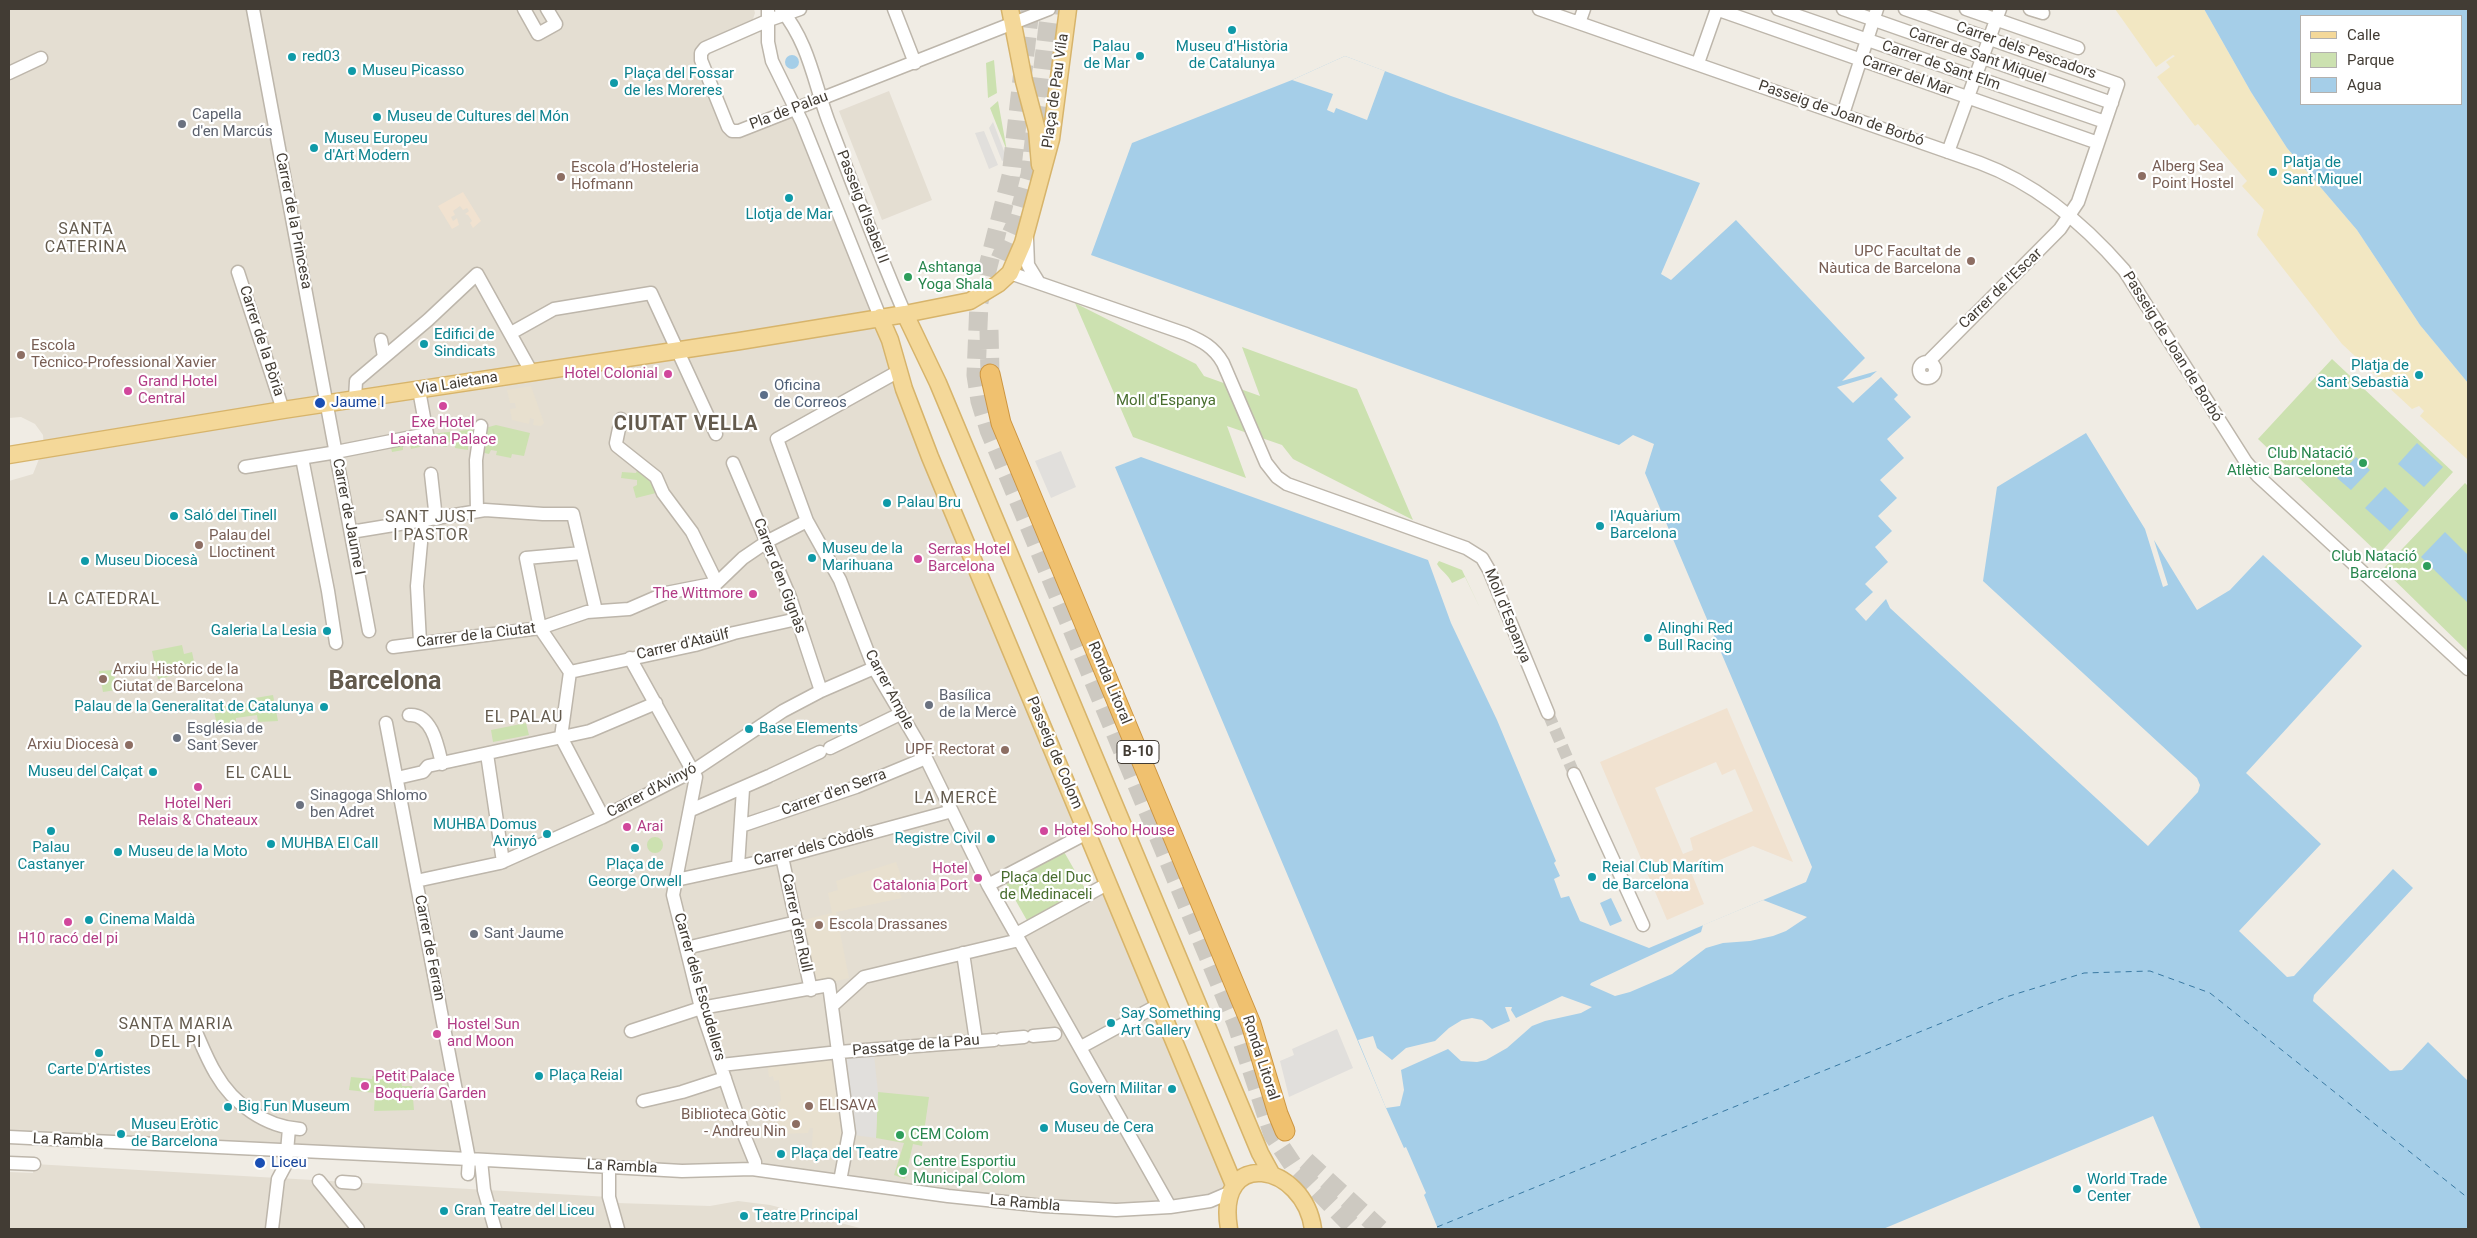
<!DOCTYPE html>
<meta charset="utf-8">
<style>
body{margin:0}
#map{position:relative;width:2477px;height:1238px;overflow:hidden;background:#f0ece4;font-family:Roboto,sans-serif}
canvas{display:block}
.frame{position:absolute;inset:0;border:10px solid #423c34;pointer-events:none}
.legend{position:absolute;left:2300px;top:15px;width:162px;height:90px;box-sizing:border-box;background:#fff;border:1px solid #b3b1ae;margin:0;padding:6px 9px;list-style:none;font-size:15px;color:#423c34}
.legend li{display:flex;align-items:center;gap:10px;height:25px}
.legend b{width:25px;border:1px solid #b3b1ae}
</style>
<div id="map">
<canvas width="2477" height="1238"></canvas>
<div class="frame"></div>
<ul class="legend">
<li><b style="height:6px;background:#f4d899"></b>Calle</li>
<li><b style="height:14px;background:#cce1b0"></b>Parque</li>
<li><b style="height:14px;background:#a5cee8"></b>Agua</li>
</ul>
</div>
<script>
const g = document.querySelector('canvas').getContext('2d');
g.lineJoin = 'round';
function fill(path, color) { g.fillStyle = color; g.fill(path, 'evenodd'); }
function trace(path, color, width, dash) { g.strokeStyle = color; g.lineWidth = width; g.lineCap = dash ? 'butt' : 'round'; g.setLineDash(dash || []); g.stroke(path); }
function drawText(font, color, halo, rows, align = 'center') {
  g.font = font + ' Roboto,sans-serif'; g.lineWidth = 4.5; g.setLineDash([]); g.textBaseline = 'middle'; g.strokeStyle = halo; g.fillStyle = color; for (const [text, x, y, turn = 0] of rows) {
    g.save(); g.translate(x, y); g.rotate((+turn || 0) * Math.PI / 180); g.textAlign = isNaN(turn) ? turn : align; if (halo) g.strokeText(text, 0, 0); g.fillText(text, 0, 0); g.restore();
  }
}
fill(new Path2D(`
 M9 9H754L755 13 752 22 701 53 728 127 796 108 1087 833 989 884 1016 934 1109 883 1234 1185 1217 1194 1116 1210 799 1176 9 1137V481L33 474 39 459V450L44 448 43 435 35 424 21 417 9 418Z
 M889 91 932 200 882 220 839 111Z
 M34 1164 609 1197 618 1229H9V1172L33 1173Z
 M738 1201 770 1205 864 1229H624L617 1203 710 1206Z`), '#e4ded2');
fill(new Path2D(`
 M463 192 481 221 473 228 470 223 472 221 468 215 465 214 469 211 467 208 463 210 460 206 453 211 455 215 451 217 453 221 457 218 459 225 452 229 438 206Z
 M1727 708 1793 862 1753 846 1691 872 1704 904 1667 920 1600 762ZM1716 762 1722 775 1735 769 1753 811 1690 838 1693 850 1683 854 1655 788Z`), '#f1e2d0');
fill(new Path2D(`
 M531 386 544 423 541 426 533 425 534 419 530 418 529 424 512 420 510 409 516 408 515 403H510L507 390Z
 M896 862 903 881 896 882 902 898 836 912 849 978 814 986 799 921 832 913 828 893 838 890 836 881Z
 M835 1058 843 1133 840 1157 812 1148 813 1128H810L808 1133 778 1134 777 1120 766 1121 765 1115 742 1116 740 1110 778 1108V1102L781 1101 779 1080 774 1081 773 1076 769 1077 767 1062Z`), '#e8e0cf');
fill(new Path2D(`
 M994 60 997 93 988 98 986 63Z
 M998 101 1007 151 990 108Z
 M1075 303 1196 364 1204 376 1260 396 1242 347 1357 389 1413 520 1293 459 1282 445 1227 426 1246 478 1133 437Z
 M2332 359 2453 472 2379 554 2258 439Z
 M496 425 530 433 524 456 512 454 511 458 496 455 497 451 491 450 489 454 480 452 485 428Z
 M477 429 476 447 468 446V450L455 448V443L448 442 447 447 434 445V439L426 441 424 446 411 449 410 444 403 446V450L392 452 391 448 366 453 365 449 439 433Z
 M638 468 653 480 656 493 636 498 633 487 637 485V480L621 478 622 472 636 473Z
 M2465 483 2468 486V652L2383 569Z
 M1439 561 1462 570 1480 608 1465 577 1452 583C1448 574 1441 571 1437 564Z
 M182 645 184 654 192 652 196 671 158 679 152 651Z
 M114 670 116 690 103 692 99 671Z
 M273 695 278 721 258 722 257 715 236 718V722L217 724 213 708 255 702V698Z
 M526 723 529 735 493 742 491 730Z
 M647 845a8 8 0 1 1 16 0a8 8 0 1 1-16 0Z
 M1063 850 1087 892 1029 924 1004 880Z
 M397 1075 400 1077 402 1086H412L414 1110 374 1111 375 1093 349 1090 351 1077 372 1079V1076Z
 M878 1092 929 1097 922 1146 913 1144 905 1179 894 1175 904 1143 876 1138Z`), '#cce1b0');
fill(new Path2D(`
 M2115 9H2204L2251 92 2287 148 2357 230 2420 325 2468 383 2467 459 2420 416 2424 411 2419 406 2412 409 2342 344 2257 235 2264 210 2242 186 2247 181 2198 124 2195 126 2157 77 2170 67 2166 62 2175 56 2173 55 2156 67Z`), '#f2e7c2');
fill(new Path2D(`
 M993 122 1007 159 1002 161 989 128Z
 M984 131 998 165 989 169 975 133Z
 M1061 451 1076 487 1051 498 1035 461Z
 M1337 1029 1353 1068 1289 1097 1280 1061 1294 1055 1292 1049Z
 M874 1055 878 1092 876 1138 854 1135 851 1165 839 1163 843 1133 835 1058Z`), '#e1dfdc');
fill(new Path2D(`
 M2204 9H2468V383L2420 325 2357 230 2287 148 2251 92ZM2461 16V104H2301V16Z
 M785 62a7 7 0 1 1 14 0a7 7 0 1 1-14 0Z
 M1345 56 1451 96 1700 183 1661 274 1671 280 1736 220 1865 358 1842 381 1877 371 1870 377 1837 387 1853 403 1881 377 1898 395 1894 399 1911 417 1887 439 1904 458 1880 480 1897 498 1878 516 1892 531 1875 547 1888 562 1865 584 1873 592 1855 609 1866 621 1886 599 1890 608 2148 846 2198 792 2200 785 2197 778 1983 581 1997 487 2086 433 2145 529 2163 587 2168 585 2154 540 2197 610 2230 590 2263 555 2362 646 2246 773 2321 844 2239 931 2287 977 2294 976 2393 869 2413 888 2314 995 2313 1001 2390 1071 2402 1070 2428 1042 2468 1081V1229H2201L2153 1116 1883 1229H1438L1424 1195 1426 1193 1406 1147 1404 1148 1386 1108 1115 467 1141 457 1428 560 1451 623 1497 720 1556 861 1554 863 1560 876 1554 879 1561 898 1569 896 1580 921 1649 948 1806 882 1812 867 1645 473 1654 444 1633 435 1619 445 1091 255 1132 143 1292 80Z
 M2417 443 2443 467 2424 487 2398 464Z
 M2356 457 2370 470 2351 490 2337 478Z
 M2385 487 2409 510 2390 531 2365 508Z
 M2445 532 2468 555V603L2421 557Z
 M1611 898 1622 921 1610 926 1600 903Z`), '#a5cee8');
fill(new Path2D(`
 M1345 56 1385 71 1367 120 1336 108 1334 113 1327 110 1333 94 1292 80Z
 M1763 900 1807 917 1786 931 1773 936 1750 941 1723 943 1706 948 1672 974 1630 992 1615 996 1590 985 1591 983 1701 932 1703 925Z
 M1562 996 1592 1007 1581 1013 1545 1021 1532 1026 1507 1048 1486 1060 1477 1062 1461 1061 1448 1049 1401 1070 1404 1090 1400 1106 1386 1108 1358 1040 1373 1036 1377 1048 1392 1060 1406 1048 1435 1041 1449 1028 1462 1020 1472 1018 1482 1020 1492 1029 1510 1021 1505 1007H1512L1511 1010 1516 1018Z`), '#f0ece4');
trace(new Path2D(`
 M1437 1227 2006 997 2084 973 2150 971 2210 993 2468 1198`), '#3979a2', 1, [6, 5]);
trace(new Path2D(`
 M1548 713 1574 774`), '#cdc9c1', 12, [12, 6]);
trace(new Path2D(`
 M1030 9 1011 176 979 302 976 375 980 401 989 430 1236 1023 1273 1135 1293 1165 1355 1229
 M1000 259 1016 223 1030 175 1050 9
 M989 330 990 374
 M1306 1161 1380 1229`), '#cdc9c1', 19, [19, 9]);
const minor = new Path2D(`
 M253 9 369 631
 M524 9 538 34 556 24 547 9
 M768 9V42L772 61 802 122 880 317
 M781 9C809 44 813 79 828 120 853 185 877 250 905 314
 M800 9 769 20 705 48 701 53V60L728 127 732 131H739L1049 9
 M894 9 915 63
 M1539 9 1980 163C2037 184 2084 224 2124 270L2246 462 2258 476 2468 669
 M1716 9 2098 143
 M1778 9 2105 122
 M1843 9 2112 103
 M1905 9 2118 84 2078 202 2060 229 1928 362
 M1966 9 2078 48
 M2030 9 2043 13
 M1579 23 1584 9
 M1698 63 1717 9
 M9 73 41 58
 M1843 114 1877 9
 M1948 152 2000 9
 M1027 239 1028 265 1039 283
 M238 272 283 410
 M1010 273 1186 334C1202 341 1214 347 1223 363L1266 463 1277 477 1287 484 1466 548 1482 558 1489 570 1548 713
 M511 333 554 309 651 293 716 434
 M381 340 384 357
 M1919 370a8 8 0 1 1 16 0a8 8 0 1 1-16 0Z
 M899 371 777 439 807 521 840 580 874 668 920 746 988 885 1170 1207
 M355 399 356 381 428 320 477 274 532 373
 M621 419 616 443 617 446 656 477 663 493 692 532 717 583
 M341 451 427 434 419 390
 M302 458 328 591 336 643
 M733 463 790 597 821 691
 M245 467 331 453
 M431 474 436 519
 M477 511 476 460 481 426
 M357 531 485 510 543 514H573L596 611
 M420 642 417 586 423 521
 M393 647 540 628 587 612 629 609 666 593 717 583 743 558 768 541 807 521
 M630 658 696 777 673 895 701 1008 744 1135 755 1162V1169
 M570 672 695 645 734 633 797 619
 M409 715C432 713 438 747 442 764
 M386 723 469 1159 468 1174
 M561 737 570 672 540 628 526 558 582 553
 M561 737 603 817
 M830 748 900 714
 M487 754 503 862
 M1574 774 1643 925
 M771 775 820 752
 M397 778 423 772 428 766 590 731 656 703
 M691 810 769 776
 M741 826 856 787 926 758
 M782 857 811 990
 M738 866 743 789
 M676 880 782 857 952 811
 M416 881 500 863 603 817 693 771 783 711 821 691 874 668
 M988 885 1087 833
 M1016 934 1109 883
 M686 948 797 922
 M963 953 976 1041
 M832 1006 864 977 1019 940
 M631 1031 701 1008 829 985 849 1133 840 1181
 M196 1032C202 1046 208 1061 216 1074 233 1104 266 1127 300 1129
 M1033 1036 1055 1034
 M1001 1039 1024 1037
 M1081 1047 1160 1004
 M721 1065 839 1052 994 1040
 M643 1101 682 1092 725 1078
 M9 1137 469 1159 682 1171 752 1169 948 1196 1044 1206 1116 1210 1170 1207 1210 1201 1231 1192
 M481 1160 484 1190 495 1229
 M9 1163 34 1164
 M609 1167V1197L618 1229
 M319 1181 358 1229
 M342 1182 355 1183
 M272 1229 278 1179 286 1164 289 1128`);
const major = new Path2D(`
 M1010 9 1024 81 1037 130 1040 165
 M905 314 938 383 1260 1153 1272 1175
 M880 317 890 340 904 389 930 457 1234 1185
 M9 455 283 410 740 341 905 314 970 301 998 284 1010 273 1023 243 1051 139 1068 9
 M1229 1229C1215 1146 1304 1163 1313 1229`);
const highway = new Path2D(`
 M990 374 1001 423 1251 1024 1278 1114 1285 1131`);
trace(minor, '#bdb6ab', 15);
trace(major, '#d7b46b', 19);
trace(highway, '#cd9641', 21);
trace(minor, '#fff', 12);
trace(major, '#f4d899', 16);
trace(highway, '#f0c16f', 19);
for (const [x, y, r, color] of [
 [1232,30,5,"#0f9aa8"],
 [1140,56,5,"#0f9aa8"],
 [292,57,5,"#0f9aa8"],
 [352,71,5,"#0f9aa8"],
 [614,83,5,"#0f9aa8"],
 [377,117,5,"#0f9aa8"],
 [182,124,5,"#6b7280"],
 [314,148,5,"#0f9aa8"],
 [2273,172,5,"#0f9aa8"],
 [2142,176,5,"#8d6e63"],
 [561,177,5,"#8d6e63"],
 [789,198,5,"#0f9aa8"],
 [1971,261,5,"#8d6e63"],
 [908,277,5,"#2e9e5b"],
 [424,344,5,"#0f9aa8"],
 [21,355,5,"#8d6e63"],
 [668,374,5,"#d1479c"],
 [2419,375,5,"#0f9aa8"],
 [128,391,5,"#d1479c"],
 [764,395,5,"#5c6f8a"],
 [320,403,6,"#1a4fb4"],
 [443,406,5,"#d1479c"],
 [2363,463,5,"#2e9e5b"],
 [887,503,5,"#0f9aa8"],
 [174,516,5,"#0f9aa8"],
 [1600,526,5,"#0f9aa8"],
 [199,545,5,"#8d6e63"],
 [812,558,5,"#0f9aa8"],
 [918,559,5,"#d1479c"],
 [85,561,5,"#0f9aa8"],
 [2427,566,5,"#2e9e5b"],
 [753,594,5,"#d1479c"],
 [327,631,5,"#0f9aa8"],
 [1648,638,5,"#0f9aa8"],
 [103,679,5,"#8d6e63"],
 [929,705,5,"#6b7280"],
 [324,707,5,"#0f9aa8"],
 [749,729,5,"#0f9aa8"],
 [177,738,5,"#6b7280"],
 [129,745,5,"#8d6e63"],
 [1005,750,5,"#8d6e63"],
 [153,772,5,"#0f9aa8"],
 [198,787,5,"#d1479c"],
 [300,805,5,"#6b7280"],
 [627,827,5,"#d1479c"],
 [51,831,5,"#0f9aa8"],
 [1044,831,5,"#d1479c"],
 [547,834,5,"#0f9aa8"],
 [991,839,5,"#0f9aa8"],
 [271,844,5,"#0f9aa8"],
 [635,848,5,"#0f9aa8"],
 [118,852,5,"#0f9aa8"],
 [1592,877,5,"#0f9aa8"],
 [978,878,5,"#d1479c"],
 [89,920,5,"#0f9aa8"],
 [68,922,5,"#d1479c"],
 [819,925,5,"#8d6e63"],
 [474,934,5,"#6b7280"],
 [1111,1023,5,"#0f9aa8"],
 [437,1034,5,"#d1479c"],
 [99,1053,5,"#0f9aa8"],
 [539,1076,5,"#0f9aa8"],
 [365,1086,5,"#d1479c"],
 [1172,1089,5,"#0f9aa8"],
 [809,1106,5,"#8d6e63"],
 [228,1107,5,"#0f9aa8"],
 [796,1124,5,"#8d6e63"],
 [1044,1128,5,"#0f9aa8"],
 [121,1134,5,"#0f9aa8"],
 [900,1135,5,"#2e9e5b"],
 [781,1154,5,"#0f9aa8"],
 [260,1163,6,"#1a4fb4"],
 [903,1171,5,"#2e9e5b"],
 [2077,1189,5,"#0f9aa8"],
 [444,1211,5,"#0f9aa8"],
 [744,1216,5,"#0f9aa8"]
]) { const dot = new Path2D(); dot.arc(x, y, r, 0, 2 * Math.PI); g.fillStyle = color; g.fill(dot); trace(dot, '#fff', 2); }
for (const [x, y, w] of [
 [1138,752,42]
]) { const box = new Path2D(); box.roundRect(x - w / 2, y - 11.5, w, 23, 4); g.fillStyle = '#fff'; g.fill(box); trace(box, '#423c34', 1); }
drawText('bold 14px', '#423c34', null, [
 ["B-10",1138,752]
]);
drawText('15px', '#0d838f', '#fff', [
 ["Palau",1130,47,"right"],
 ["de Mar",1130,64,"right"],
 ["Museu d'Història",1232,47,"center"],
 ["de Catalunya",1232,64,"center"],
 ["red03",302,57],
 ["Museu Picasso",362,71],
 ["Plaça del Fossar",624,74],
 ["de les Moreres",624,91],
 ["Museu de Cultures del Món",387,117],
 ["Museu Europeu",324,139],
 ["d'Art Modern",324,156],
 ["Platja de",2283,163],
 ["Sant Miquel",2283,180],
 ["Llotja de Mar",789,215,"center"],
 ["Edifici de",434,335],
 ["Sindicats",434,352],
 ["Platja de",2409,366,"right"],
 ["Sant Sebastià",2409,383,"right"],
 ["Palau Bru",897,503],
 ["Saló del Tinell",184,516],
 ["l'Aquàrium",1610,517],
 ["Barcelona",1610,534],
 ["Museu de la",822,549],
 ["Marihuana",822,566],
 ["Museu Diocesà",95,561],
 ["Alinghi Red",1658,629],
 ["Bull Racing",1658,646],
 ["Galeria La Lesia",317,631,"right"],
 ["Palau de la Generalitat de Catalunya",314,707,"right"],
 ["Base Elements",759,729],
 ["Museu del Calçat",143,772,"right"],
 ["MUHBA Domus",537,825,"right"],
 ["Avinyó",537,842,"right"],
 ["Registre Civil",981,839,"right"],
 ["MUHBA El Call",281,844],
 ["Palau",51,848,"center"],
 ["Castanyer",51,865,"center"],
 ["Museu de la Moto",128,852],
 ["Plaça de",635,865,"center"],
 ["George Orwell",635,882,"center"],
 ["Reial Club Marítim",1602,868],
 ["de Barcelona",1602,885],
 ["Cinema Maldà",99,920],
 ["Say Something",1121,1014],
 ["Art Gallery",1121,1031],
 ["Carte D'Artistes",99,1070,"center"],
 ["Plaça Reial",549,1076],
 ["Govern Militar",1162,1089,"right"],
 ["Big Fun Museum",238,1107],
 ["Museu Eròtic",131,1125],
 ["de Barcelona",131,1142],
 ["Museu de Cera",1054,1128],
 ["Plaça del Teatre",791,1154],
 ["World Trade",2087,1180],
 ["Center",2087,1197],
 ["Gran Teatre del Liceu",454,1211],
 ["Teatre Principal",754,1216]
], 'left');
drawText('15px', '#423c34', '#fff', [
 ["Carrer dels Pescadors",2026,51,19],
 ["Carrer de Sant Miquel",1977,56,19],
 ["Carrer de Sant Elm",1941,66,19],
 ["Carrer del Mar",1907,76,19],
 ["Plaça de Pau Vila",1056,91,-82],
 ["Pla de Palau",789,111,-21],
 ["Passeig de Joan de Borbó",1841,114,19],
 ["Passeig d'Isabel II",862,207,69],
 ["Carrer de la Princesa",293,221,79],
 ["Carrer de l'Escar",2001,289,-44],
 ["Carrer de la Bòria",261,341,72],
 ["Passeig de Joan de Borbó",2172,347,58],
 ["Via Laietana",457,384,-9],
 ["Carrer de Jaume I",348,517,79],
 ["Carrer d'en Gignàs",779,576,69],
 ["Moll d'Espanya",1507,616,68],
 ["Carrer de la Ciutat",476,636,-7],
 ["Carrer d'Ataülf",683,645,-13],
 ["Ronda Litoral",1109,683,67],
 ["Carrer Ample",889,690,62],
 ["Passeig de Colom",1054,753,67],
 ["Carrer d'Avinyó",652,791,-28],
 ["Carrer d'en Serra",834,793,-20],
 ["Carrer dels Còdols",814,847,-14],
 ["Carrer d'en Rull",796,923,78],
 ["Carrer de Ferran",429,948,79],
 ["Carrer dels Escudellers",699,987,74],
 ["Passatge de la Pau",916,1046,-5],
 ["Ronda Litoral",1260,1058,72],
 ["La Rambla",68,1141,3],
 ["La Rambla",622,1167,3],
 ["La Rambla",1025,1204,5]
]);
drawText('15px', '#5b616d', '#fff', [
 ["Capella",192,115],
 ["d'en Marcús",192,132],
 ["Basílica",939,696],
 ["de la Mercè",939,713],
 ["Església de",187,729],
 ["Sant Sever",187,746],
 ["Sinagoga Shlomo",310,796],
 ["ben Adret",310,813],
 ["Sant Jaume",484,934]
], 'left');
drawText('15px', '#785e54', '#fff', [
 ["Alberg Sea",2152,167],
 ["Point Hostel",2152,184],
 ["Escola d’Hosteleria",571,168],
 ["Hofmann",571,185],
 ["UPC Facultat de",1961,252,"right"],
 ["Nàutica de Barcelona",1961,269,"right"],
 ["Escola",31,346],
 ["Tècnico-Professional Xavier",31,363],
 ["Palau del",209,536],
 ["Lloctinent",209,553],
 ["Arxiu Històric de la",113,670],
 ["Ciutat de Barcelona",113,687],
 ["Arxiu Diocesà",119,745,"right"],
 ["UPF. Rectorat",995,750,"right"],
 ["Escola Drassanes",829,925],
 ["ELISAVA",819,1106],
 ["Biblioteca Gòtic",786,1115,"right"],
 ["- Andreu Nin",786,1132,"right"]
], 'left');
drawText('15px', '#27864d', '#fff', [
 ["Ashtanga",918,268],
 ["Yoga Shala",918,285],
 ["Club Natació",2353,454,"right"],
 ["Atlètic Barceloneta",2353,471,"right"],
 ["Club Natació",2417,557,"right"],
 ["Barcelona",2417,574,"right"],
 ["CEM Colom",910,1135],
 ["Centre Esportiu",913,1162],
 ["Municipal Colom",913,1179]
], 'left');
drawText('15px', '#b23c85', '#fff', [
 ["Hotel Colonial",658,374,"right"],
 ["Grand Hotel",138,382],
 ["Central",138,399],
 ["Exe Hotel",443,423,"center"],
 ["Laietana Palace",443,440,"center"],
 ["Serras Hotel",928,550],
 ["Barcelona",928,567],
 ["The Wittmore",743,594,"right"],
 ["Hotel Neri",198,804,"center"],
 ["Relais & Chateaux",198,821,"center"],
 ["Arai",637,827],
 ["Hotel Soho House",1054,831],
 ["Hotel",968,869,"right"],
 ["Catalonia Port",968,886,"right"],
 ["H10 racó del pi",68,939,"center"],
 ["Hostel Sun",447,1025],
 ["and Moon",447,1042],
 ["Petit Palace",375,1077],
 ["Boquería Garden",375,1094]
], 'left');
drawText('15px', '#4e5e75', '#fff', [
 ["Oficina",774,386],
 ["de Correos",774,403]
], 'left');
drawText('15px', '#486d2e', '#fff', [
 ["Moll d'Espanya",1166,401],
 ["Plaça del Duc",1046,878],
 ["de Medinaceli",1046,895]
]);
drawText('15px', '#164399', '#fff', [
 ["Jaume I",331,403],
 ["Liceu",271,1163]
], 'left');
g.letterSpacing = '1px';
drawText('16px', '#635a4d', '#fff', [
 ["SANTA",86,230],
 ["CATERINA",86,248],
 ["SANT JUST",431,518],
 ["I PASTOR",431,536],
 ["LA CATEDRAL",104,600],
 ["EL PALAU",524,718],
 ["EL CALL",259,774],
 ["LA MERCÈ",956,799],
 ["SANTA MARIA",176,1025],
 ["DEL PI",176,1043]
]);
g.letterSpacing = '0px';
g.letterSpacing = '1px';
drawText('bold 20px', '#635a4d', '#fff', [
 ["CIUTAT VELLA",686,425]
]);
g.letterSpacing = '0px';
drawText('bold 25px', '#635a4d', '#fff', [
 ["Barcelona",385,683]
]);
</script>
